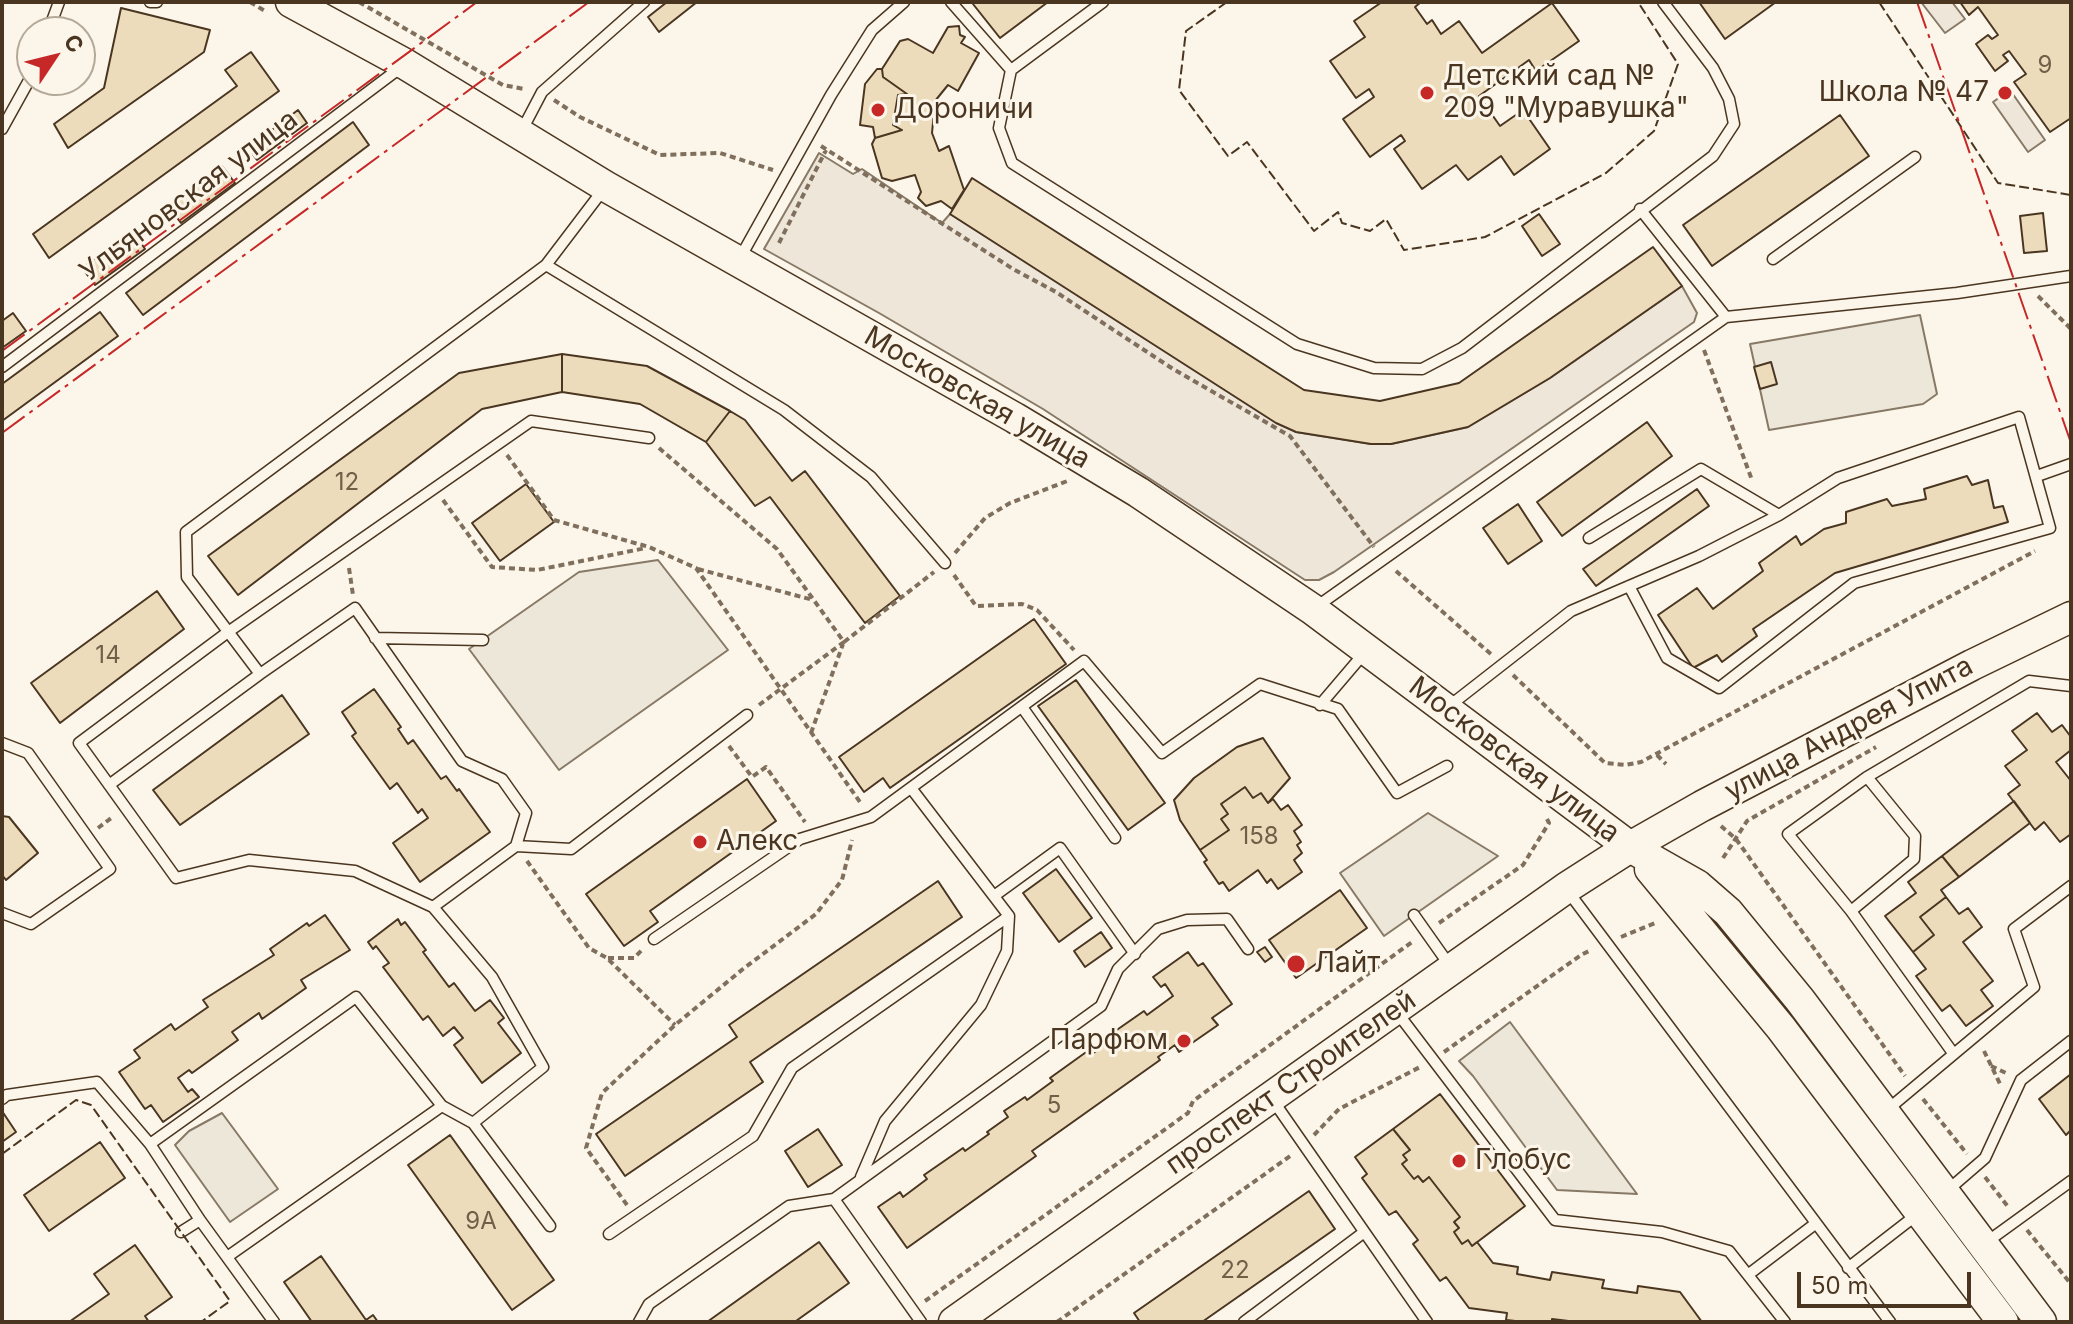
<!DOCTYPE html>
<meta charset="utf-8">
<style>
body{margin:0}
#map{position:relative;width:2073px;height:1324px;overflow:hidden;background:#fbf6e9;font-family:Inter,sans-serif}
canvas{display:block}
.frame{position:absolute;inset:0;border:4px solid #4a3520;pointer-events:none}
.north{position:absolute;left:16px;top:16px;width:80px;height:80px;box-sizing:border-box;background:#fbf6e9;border:2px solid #b4a999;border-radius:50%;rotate:55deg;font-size:22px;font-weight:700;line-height:32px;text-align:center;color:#4a3520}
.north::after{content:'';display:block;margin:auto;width:28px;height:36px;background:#c62828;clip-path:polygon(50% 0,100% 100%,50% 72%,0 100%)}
.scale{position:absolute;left:1797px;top:1272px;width:174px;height:36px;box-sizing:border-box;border:4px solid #4a3520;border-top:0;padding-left:10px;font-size:24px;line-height:28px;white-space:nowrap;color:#4a3520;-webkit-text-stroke:6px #fbf6e9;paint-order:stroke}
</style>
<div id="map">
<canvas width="2073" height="1324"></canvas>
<div class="frame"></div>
<div class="north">С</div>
<div class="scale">50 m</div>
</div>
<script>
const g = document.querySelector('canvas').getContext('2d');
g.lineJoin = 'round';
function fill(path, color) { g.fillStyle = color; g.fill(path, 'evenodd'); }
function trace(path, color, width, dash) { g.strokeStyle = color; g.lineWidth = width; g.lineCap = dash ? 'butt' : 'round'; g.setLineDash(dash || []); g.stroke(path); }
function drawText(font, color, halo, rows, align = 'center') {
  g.font = font + ' Inter,sans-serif'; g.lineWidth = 6; g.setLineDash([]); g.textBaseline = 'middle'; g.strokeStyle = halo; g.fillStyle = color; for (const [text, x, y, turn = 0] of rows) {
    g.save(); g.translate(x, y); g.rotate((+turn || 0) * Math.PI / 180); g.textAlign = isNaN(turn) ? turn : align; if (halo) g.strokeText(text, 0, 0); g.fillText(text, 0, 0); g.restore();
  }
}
const green = new Path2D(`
 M1921 2H1952L1965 19 1945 33Z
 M2010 90 2045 140 2028 152 1993 102Z
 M819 153 853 174 862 169 942 223 950 214 1296 432 1371 444H1391L1468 427 1550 378 1682 286 1697 313 1694 322 1334 572 1319 580H1305L1043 409 879 313 764 249Z`);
fill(green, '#ede6d9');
trace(green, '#887966', 2);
const parking = new Path2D(`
 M1920 315 1937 394 1923 404 1769 430 1750 344Z
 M658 560 728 650 559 770 469 649 579 572Z
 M1428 813 1498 856 1384 936 1340 873Z
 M1510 1022 1637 1194 1557 1190 1473 1076 1459 1061Z
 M222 1113 278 1189 230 1222 175 1145 189 1131Z`);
fill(parking, '#ede7d9');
trace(parking, '#887966', 2);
const building = new Path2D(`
 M667 2H697L659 32 648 17Z
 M976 2H1048L1000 38 973 4Z
 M1382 2H1421L1415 7 1427 24 1432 20 1441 34 1459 21 1482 53 1552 3 1579 41 1536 71 1529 60 1479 96 1500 126 1523 110 1550 149 1514 175 1501 156 1468 180 1456 165 1422 189 1394 149 1405 141 1401 135 1370 157 1343 119 1374 97 1369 89 1356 98 1330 61 1365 37 1354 21Z
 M1699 2H1776L1725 39Z
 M1960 2H2071V118L2050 132 2014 82 2026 74 2009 51 2003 55 2008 61 1995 71 1976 44 1988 35 1992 39 1998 35 1978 7 1969 15Z
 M121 8 210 30 204 52 68 148 54 124 104 88Z
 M959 26 960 35 965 37 961 43 979 53 958 91 948 85 935 101 932 133 939 151 949 146 964 190 952 209 941 201 926 206 918 198 921 192 915 175 892 181 882 178 872 144 875 138 902 130 893 125 898 95 907 94 883 77 882 69 900 41 908 39 933 53 948 27Z
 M251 52 279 91 49 258 33 234 237 86 225 70Z
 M877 69H882L883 77 907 94 898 95 893 125 902 130 875 138 873 127 860 125 865 84Z
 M298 110 307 123 257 160 248 148Z
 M1840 115 1869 156 1712 266 1683 225Z
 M353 122 369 145 143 315 126 293Z
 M222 166 235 183 181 223 168 206Z
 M972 178 1304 390 1380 401 1459 383 1653 247 1682 286 1550 378 1468 427 1391 444H1371L1296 432 1276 423 950 214Z
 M2043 213 2047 251 2024 253 2020 216Z
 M1539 214 1560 244 1542 256 1522 226Z
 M133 231 145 249 95 285 82 268Z
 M100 312 118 336 2 421V384Z
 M13 313 26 331 2 348V321Z
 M562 354 647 366 730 411 706 442 640 404 562 392Z
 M562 354V392L482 409 238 595 208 556 459 373Z
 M1771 362 1777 384 1760 389 1754 367Z
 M730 411 745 420 792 481 805 471 900 596 865 623 770 497 755 506 706 442Z
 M1647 422 1672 456 1562 536 1537 502Z
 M1967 476 1972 485 1988 480 1994 508 2003 506 2008 522 1835 573 1753 629 1757 636 1722 662 1717 655 1693 668 1658 615 1697 588 1713 609 1763 571 1759 563 1796 536 1801 545 1824 529 1846 523V512L1887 499 1892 506 1926 499 1924 489Z
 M526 484 554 522 500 561 472 523Z
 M1697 489 1709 506 1596 586 1583 569Z
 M1518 504 1542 541 1508 564 1483 528Z
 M157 591 184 629 60 723 31 683Z
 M1034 619 1066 664 890 788 883 778 864 792 839 757Z
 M1076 680 1165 803 1128 830 1038 706Z
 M374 689 401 727 398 729 408 744 413 740 441 779 446 776 457 791 459 789 490 832 420 882 393 843 428 818 422 809 418 813 397 783 390 789 352 736 356 733 342 712Z
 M282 695 309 734 180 825 153 790Z
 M2037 713 2052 732 2062 725 2071 737V750L2056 762 2071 781V834L2060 842 2044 822 2035 830 2008 794 2020 785 2005 766 2027 750 2012 731Z
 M1263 738 1290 778 1268 803 1261 793 1253 798 1245 787 1221 804 1228 814 1221 819 1229 830 1200 850 1180 820 1174 800 1194 778 1237 747Z
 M747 779 776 821 650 911 658 922 624 946 586 894Z
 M1245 787 1253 798 1261 793 1268 803 1273 799 1281 810 1288 805 1302 825 1294 831 1301 842 1297 845 1302 853 1294 860 1302 872 1278 889 1271 879 1267 883 1258 870 1229 891 1223 882 1219 884 1204 862 1207 860 1200 850 1229 830 1221 819 1228 814 1221 804Z
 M2014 801 2030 823 1959 877 1942 856Z
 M2 816 9 817 38 853 6 880 2 875Z
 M1942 856 1959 877 1941 890 1946 897 1920 917 1934 935 1913 952 1885 916 1916 893 1908 882Z
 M1056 869 1092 918 1059 942 1023 893Z
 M938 881 962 917 750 1062 763 1082 625 1176 596 1134 737 1037 729 1025Z
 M1340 890 1367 928 1296 978 1269 940Z
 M1946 897 1959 914 1968 908 1982 927 1963 942 1993 981 1981 990 1993 1006 1966 1026 1950 1005 1942 1011 1916 976 1926 969 1913 952 1934 935 1920 917Z
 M325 915 350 950 301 980 306 988 262 1019 259 1013 232 1032 238 1040 192 1073 189 1070 178 1078 188 1092 192 1089 199 1097 163 1122 151 1105 145 1109 119 1072 140 1058 134 1050 171 1024 175 1030 208 1007 203 1000 274 955 270 949 307 923 309 926Z
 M398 919 401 925 405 922 426 950 423 952 449 987 454 983 475 1011 490 1000 504 1018 498 1023 521 1053 482 1083 454 1045 463 1038 454 1027 443 1036 428 1016 423 1020 383 967 389 963 376 946 373 949 368 942Z
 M1101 932 1112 948 1085 967 1074 951Z
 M1265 947 1272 957 1265 962 1257 952Z
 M1188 952 1198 966 1203 963 1232 1004 1212 1018 1218 1025 1179 1052 1175 1045 1158 1057 1160 1060 1032 1151 1036 1156 907 1248 878 1207 900 1192 903 1197 927 1179 924 1175 963 1148 965 1151 989 1134 987 1132 1008 1117 1004 1111 1025 1097 1027 1100 1053 1081 1050 1078 1089 1050 1092 1054 1114 1038 1111 1034 1144 1011 1147 1015 1173 996 1165 984 1161 987 1153 977Z
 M2071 1074V1130L2066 1135 2039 1099Z
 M1440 1094 1525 1206 1472 1246 1468 1240 1462 1244 1454 1232 1459 1228 1454 1222 1460 1217 1429 1177 1423 1182 1418 1176 1414 1179 1402 1164 1407 1160 1403 1155 1410 1150 1393 1129Z
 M2 1111 16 1132 2 1142Z
 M818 1129 842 1165 808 1187 785 1151Z
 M1393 1129 1410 1150 1403 1155 1407 1160 1402 1164 1414 1179 1418 1176 1423 1182 1429 1177 1460 1217 1454 1222 1459 1228 1454 1232 1462 1244 1468 1240 1472 1246 1477 1242 1493 1263 1518 1267 1517 1274 1550 1280 1552 1272 1604 1280 1602 1288 1637 1293 1638 1286 1680 1292 1702 1322H1577L1552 1319V1322H1525L1506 1320 1507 1313 1469 1308 1446 1277 1440 1281 1413 1244 1418 1240 1396 1211 1389 1215 1362 1178 1367 1174 1355 1157Z
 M450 1135 554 1280 512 1310 408 1165Z
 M100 1142 125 1178 49 1231 24 1195Z
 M1309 1191 1335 1229 1202 1322H1140L1134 1313Z
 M819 1242 849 1283 796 1321 707 1322Z
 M135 1245 172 1297 145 1316 149 1322H69L109 1294 94 1274Z
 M321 1256 366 1320 373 1315 378 1322H312L284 1282Z`);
fill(building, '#ecdcbc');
trace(building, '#4a3520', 2);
const service = new Path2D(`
 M150 2H157
 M951 2 1011 70
 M1103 2 1011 70 999 128 1012 163 1297 344 1374 368 1422 369 1462 348 1713 156 1734 124 1729 99 1713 68 1663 2
 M48 32 59 2
 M2 129 32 75
 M521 132 542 92 644 2
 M1640 209 1726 317
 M740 258 831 95 872 30 904 2
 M1773 259 1915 157
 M546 265 784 410 871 477 945 563
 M2 367 400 68
 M2037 476 2071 464
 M1589 538 1701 469 1779 515
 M1316 607 1726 317 1957 293 2071 276
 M375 638 483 640
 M1320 705 1366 651
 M1022 707 1115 838
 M1448 707 1571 611 1699 556 1779 515 1838 478 2019 417 2050 528 1854 583 1719 688 1667 658 1629 586
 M2 743 28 753 110 869 31 924 2 913
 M109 785 260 674
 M516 846 571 849 747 715
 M1567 890 1890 1322
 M994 896 1060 848 1135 954
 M433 907 516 846 526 813 502 779 462 761 355 608 260 674 187 577 186 532 546 265 603 190
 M1851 911 1914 859 1915 836 1867 777
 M1414 915 1450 966
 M654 939 800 839 871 817 1084 661 1162 753 1260 684 1338 709 1397 793 1447 766
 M1396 1011 1555 1220 1662 1232 1729 1251 1785 1322
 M1953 1053 1851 911 1788 834 1867 777 2029 681 2071 686
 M2 1099 7 1095 97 1082 150 1144 200 1220 274 1322
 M1272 1099 1427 1322
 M1887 1110 2034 987 2014 929 2071 886
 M473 1123 543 1067 492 977 433 907 355 871 249 860 176 878 79 743 228 632 531 421 649 438
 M150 1144 356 997 442 1106
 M861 1177 885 1121 981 1005 1007 951 1009 916 911 788
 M1948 1190 1985 1158 2021 1080 2071 1041
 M834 1199 1101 1006 1118 969 1158 929 1187 920 1227 919 1248 949
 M181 1232 200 1220
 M609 1234 753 1136 792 1068 1009 916
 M1984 1244 2071 1181
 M227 1257 442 1106 473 1123 550 1226
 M1848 1268 1919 1213
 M1749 1274 1815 1224
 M639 1322 649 1304 789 1206 834 1199 921 1322
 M1244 1322 1363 1233`);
const secondary = new Path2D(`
 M291 2 405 64 605 186 1015 418 1138 492 1312 609 1630 847 1697 885 1728 912 1800 1000 2041 1322
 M1650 869 1781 1028 2003 1322
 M954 1322 1566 888 1630 847 1702 806 1972 665 2071 617`);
trace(service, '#4a3520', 13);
trace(secondary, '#4a3520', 33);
trace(new Path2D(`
 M250 2 265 11
 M359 2 503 85 524 89
 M554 100 580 117 660 155 720 153 773 170
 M821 146 1013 269 1056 292 1173 369 1290 436 1374 547
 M779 243 826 150
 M2038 296 2071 329
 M1704 350 1752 480
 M659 448 777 549 844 642 934 572
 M507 455 554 520 649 547 696 568 862 805
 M443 500 492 567 537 570 646 548
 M955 553 985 518 1010 503 1070 480
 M349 568 353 595
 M698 569 813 600
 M1396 571 1492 655
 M954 575 976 606 1022 604 1037 610 1074 650
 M1513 675 1605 763 1625 765 1641 762 2035 551
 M759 705 844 642
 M811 733 843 644
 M729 746 752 777 766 767 805 822
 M1657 755 1666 764
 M1721 826 1736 839 1905 1076
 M98 828 114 816
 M1723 858 1747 821 1876 747
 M527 861 589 948 607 958 675 1025
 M1439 923 1523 865 1549 823 1547 819
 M1621 937 1655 923
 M608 958H634L643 949
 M1984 1051 2001 1086
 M1444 1052 1581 955 1591 950
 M1991 1066 2008 1074
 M1923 1099 1967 1154
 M1314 1135 1339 1109 1420 1067
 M1985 1177 2009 1208
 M627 1205 586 1148 602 1093 675 1025 743 969 816 914 842 880 852 840
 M2027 1230 2071 1284
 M925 1301 1188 1113 1193 1101 1412 942
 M1057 1322 1293 1154`), '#7f6f5c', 4, [6, 4]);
trace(service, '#fbf6e9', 10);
trace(secondary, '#fbf6e9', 30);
trace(new Path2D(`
 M1227 2 1186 31 1179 90 1228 156 1247 142 1314 231 1338 212 1342 223 1370 231 1386 219 1404 250 1485 237 1606 173 1654 131 1678 64 1638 2
 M1879 2 1998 183 2071 195
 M2 1154 76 1100 91 1105 230 1301 201 1322`), '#4a3520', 2, [10, 4]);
trace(new Path2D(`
 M1917 2 2071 443
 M2 351 477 2
 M2 433 589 2`), '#c62828', 2, [28, 6, 4, 6]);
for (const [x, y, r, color] of [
 [1427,93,8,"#c62828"],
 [2005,93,8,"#c62828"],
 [878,110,8,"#c62828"],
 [700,842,8,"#c62828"],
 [1296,964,10,"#c62828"],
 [1184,1041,8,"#c62828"],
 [1459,1161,8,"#c62828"]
]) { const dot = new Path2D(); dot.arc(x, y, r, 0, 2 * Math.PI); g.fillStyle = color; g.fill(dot); trace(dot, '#fbf6e9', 3); }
drawText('24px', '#725f47', null, [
 ["9",2045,66],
 ["12",347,483],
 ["14",108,656],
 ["158",1259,837],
 ["5",1054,1106],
 ["9А",481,1222],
 ["22",1235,1271]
]);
drawText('28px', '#4a3520', '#fbf6e9', [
 ["Детский сад №",1443,77],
 ["209 \"Муравушка\"",1443,109],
 ["Школа № 47",1989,93,"right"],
 ["Дороничи",894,110],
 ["Алекс",716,842],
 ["Лайт",1314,964],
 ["Парфюм",1168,1041,"right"],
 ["Глобус",1475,1161]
], 'left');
drawText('28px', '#4a3520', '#fbf6e9', [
 ["Ульяновская улица",189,196,-37],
 ["Московская улица",977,398,30],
 ["улица Андрея Упита",1849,729,-28],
 ["Московская улица",1514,760,37],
 ["проспект Строителей",1291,1083,-35]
]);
</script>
